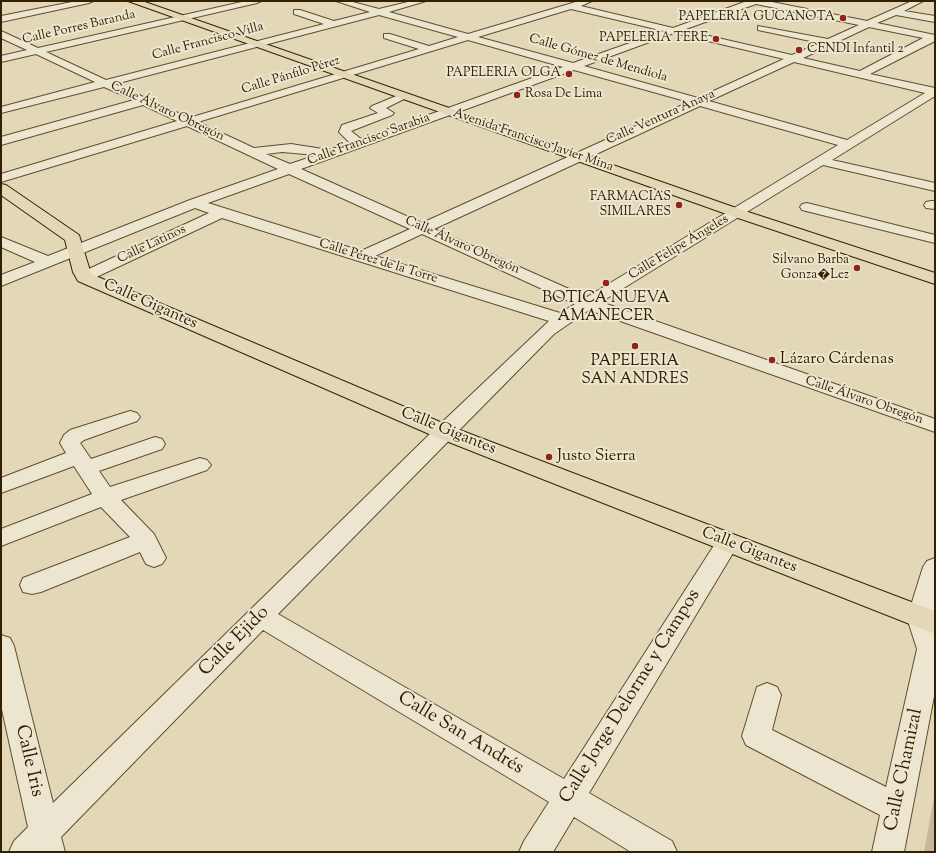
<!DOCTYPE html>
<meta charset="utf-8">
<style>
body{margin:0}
#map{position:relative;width:936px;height:853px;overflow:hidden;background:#e2d8b7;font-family:"Sorts Mill Goudy",serif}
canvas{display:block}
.frame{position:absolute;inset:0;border:2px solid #342001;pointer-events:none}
</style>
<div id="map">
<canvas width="936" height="853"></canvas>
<div class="frame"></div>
</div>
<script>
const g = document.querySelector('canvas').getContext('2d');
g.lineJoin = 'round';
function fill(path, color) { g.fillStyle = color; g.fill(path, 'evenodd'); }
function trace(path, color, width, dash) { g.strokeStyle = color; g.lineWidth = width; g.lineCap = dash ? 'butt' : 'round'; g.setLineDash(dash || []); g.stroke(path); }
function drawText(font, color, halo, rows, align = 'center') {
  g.font = font + ' "Sorts Mill Goudy",serif'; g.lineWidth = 4; g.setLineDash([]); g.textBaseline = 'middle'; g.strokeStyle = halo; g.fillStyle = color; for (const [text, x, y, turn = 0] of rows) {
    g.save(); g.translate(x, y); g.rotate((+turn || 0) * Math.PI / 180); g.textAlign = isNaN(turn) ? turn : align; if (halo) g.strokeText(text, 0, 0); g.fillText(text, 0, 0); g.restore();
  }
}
fill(new Path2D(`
 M935 792V852H924Z`), '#c4b998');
const minor = new Path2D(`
 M77 1H93L89 3 1 22V16Z
 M246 1H261L257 3 46 52 106 80 324 24 294 14V10H300L334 21 370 12 336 1H349L379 9 412 1H426L389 12 468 34 579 1H592L581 6 673 28 747 1H767L867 21 912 1H923L904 11 935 16V22L896 15 877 23 935 35V41L870 74 935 88V96L832 160 935 183V191L823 165 601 302 935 419V432L589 310 554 334 278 614 564 779 720 536 728 534 736 536 740 542 736 548 589 793 672 841 677 852H631L574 817 553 852H519L524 841 549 802 263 630 61 837 65 852H9L14 841 28 827 1 705V635L10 638 14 646 53 803 437 427 549 321 222 218 90 280H78L76 277 78 274 209 213 195 208 1 286V275L35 262 1 247V237L48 256 190 200 278 169 187 126 1 182V174L177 121 143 105 1 145V137L134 100 104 87 1 113V107L95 82 36 54 1 62V56L27 50 1 38V31L38 48ZM756 4 859 25 828 39 758 26V30L820 43 792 55 683 30ZM571 9 664 31 573 63 478 37ZM379 15 458 37 429 46 390 34H384V38L419 49 189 118 115 84ZM869 27 923 38 860 71 803 58ZM674 33 784 59 698 98 584 66ZM468 40 563 67 361 139 351 131 392 115 394 113 386 108 410 96 409 94H401L372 106 370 108 378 113 342 125 339 132 350 143 329 150 291 144 254 148 198 122ZM794 62 925 93 847 140 709 101ZM574 70 689 102 422 223 301 169ZM700 106 838 145 587 297 434 229ZM282 152 317 155 290 164 266 154ZM289 174 410 229 361 251 208 203ZM422 234 575 304 560 313 375 256Z
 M931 201H935V209L926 208 924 205 926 202Z
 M807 203 935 235V243L802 210 800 207 802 204Z
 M130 411 137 413 140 417 137 421 84 440 80 443 91 459 155 437 162 439 165 444 162 449 99 471 110 487 200 458 207 460 211 465 207 470 121 500 154 534 166 558 162 564 154 567 146 564 140 552 41 592 32 594 23 592 20 585 23 578 130 537 101 507 1 546V529L92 494 74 466 1 493V478L66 453 60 443 64 435 70 430Z
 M935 558V610L933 618 935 625V691L904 852H872L880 815 746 745 742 736 757 687 767 683 777 687 781 695 772 730 886 787 917 649 907 618 923 567 927 561Z`);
const major = new Path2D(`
 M128 1H142L742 210 935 273V284L732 216Z
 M1 184 6 185 79 235 91 274 452 427 935 611V634L436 437 78 281 73 272 65 240 1 195Z`);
trace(minor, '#604e2e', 2);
trace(major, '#342001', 2);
fill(minor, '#ece6d0');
fill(major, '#e2d8b7');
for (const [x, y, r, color] of [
 [843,18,4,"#8f2418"],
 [716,39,4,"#8f2418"],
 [799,50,4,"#8f2418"],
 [569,74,4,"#8f2418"],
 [517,95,4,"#8f2418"],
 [679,205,4,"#8f2418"],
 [857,268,4,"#8f2418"],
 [606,283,4,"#8f2418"],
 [635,346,4,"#8f2418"],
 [772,360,4,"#8f2418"],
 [549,457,4,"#8f2418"]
]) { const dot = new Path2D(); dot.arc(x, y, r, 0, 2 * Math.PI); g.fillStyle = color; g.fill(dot); trace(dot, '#ece6d0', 1.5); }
drawText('13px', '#342001', '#ece6d0', [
 ["PAPELERIA GUCANOTA",835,18],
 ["PAPELERIA TERE",708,39],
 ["CENDI Infantil 2",807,50,"left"],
 ["PAPELERIA OLGA",561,74],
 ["Rosa De Lima",525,95,"left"],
 ["FARMACIAS",671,198],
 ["SIMILARES",671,213],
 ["Silvano Barba",849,261],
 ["Gonza�Lez",849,276]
], 'right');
drawText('13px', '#342001', '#ece6d0', [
 ["Calle Porres Baranda",79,28,-13],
 ["Calle Francisco Villa",208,42,-15],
 ["Calle Gómez de Mendiola",598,59,16],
 ["Calle Pánfilo Pérez",291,76,-17],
 ["Calle Álvaro Obregón",167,112,25],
 ["Calle Ventura Anaya",661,118,-24],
 ["Calle Francisco Sarabia",369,140,-20],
 ["Avenida Francisco Javier Mina",533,141,19],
 ["Calle Latinos",152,245,-25],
 ["Calle Álvaro Obregón",462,246,24],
 ["Calle Felipe Ángeles",679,248,-31],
 ["Calle Pérez de la Torre",378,262,17],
 ["Calle Álvaro Obregón",864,401,19]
]);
drawText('16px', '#342001', '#ece6d0', [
 ["BOTICA NUEVA",606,299],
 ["AMANECER",606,317],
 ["Lázaro Cárdenas",780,360,"left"],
 ["PAPELERIA",635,362],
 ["SAN ANDRES",635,380],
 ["Justo Sierra",557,457,"left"]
]);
drawText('16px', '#342001', '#ece6d0', [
 ["Calle Gigantes",150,305,24],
 ["Calle Gigantes",448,432,22],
 ["Calle Gigantes",749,551,21]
]);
drawText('19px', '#342001', '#ece6d0', [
 ["Calle Ejido",235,642,-45],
 ["Calle Jorge Delorme y Campos",631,697,-58],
 ["Calle San Andrés",460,734,31],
 ["Calle Iris",28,761,77],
 ["Calle Chamizal",905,770,-78]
]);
</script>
